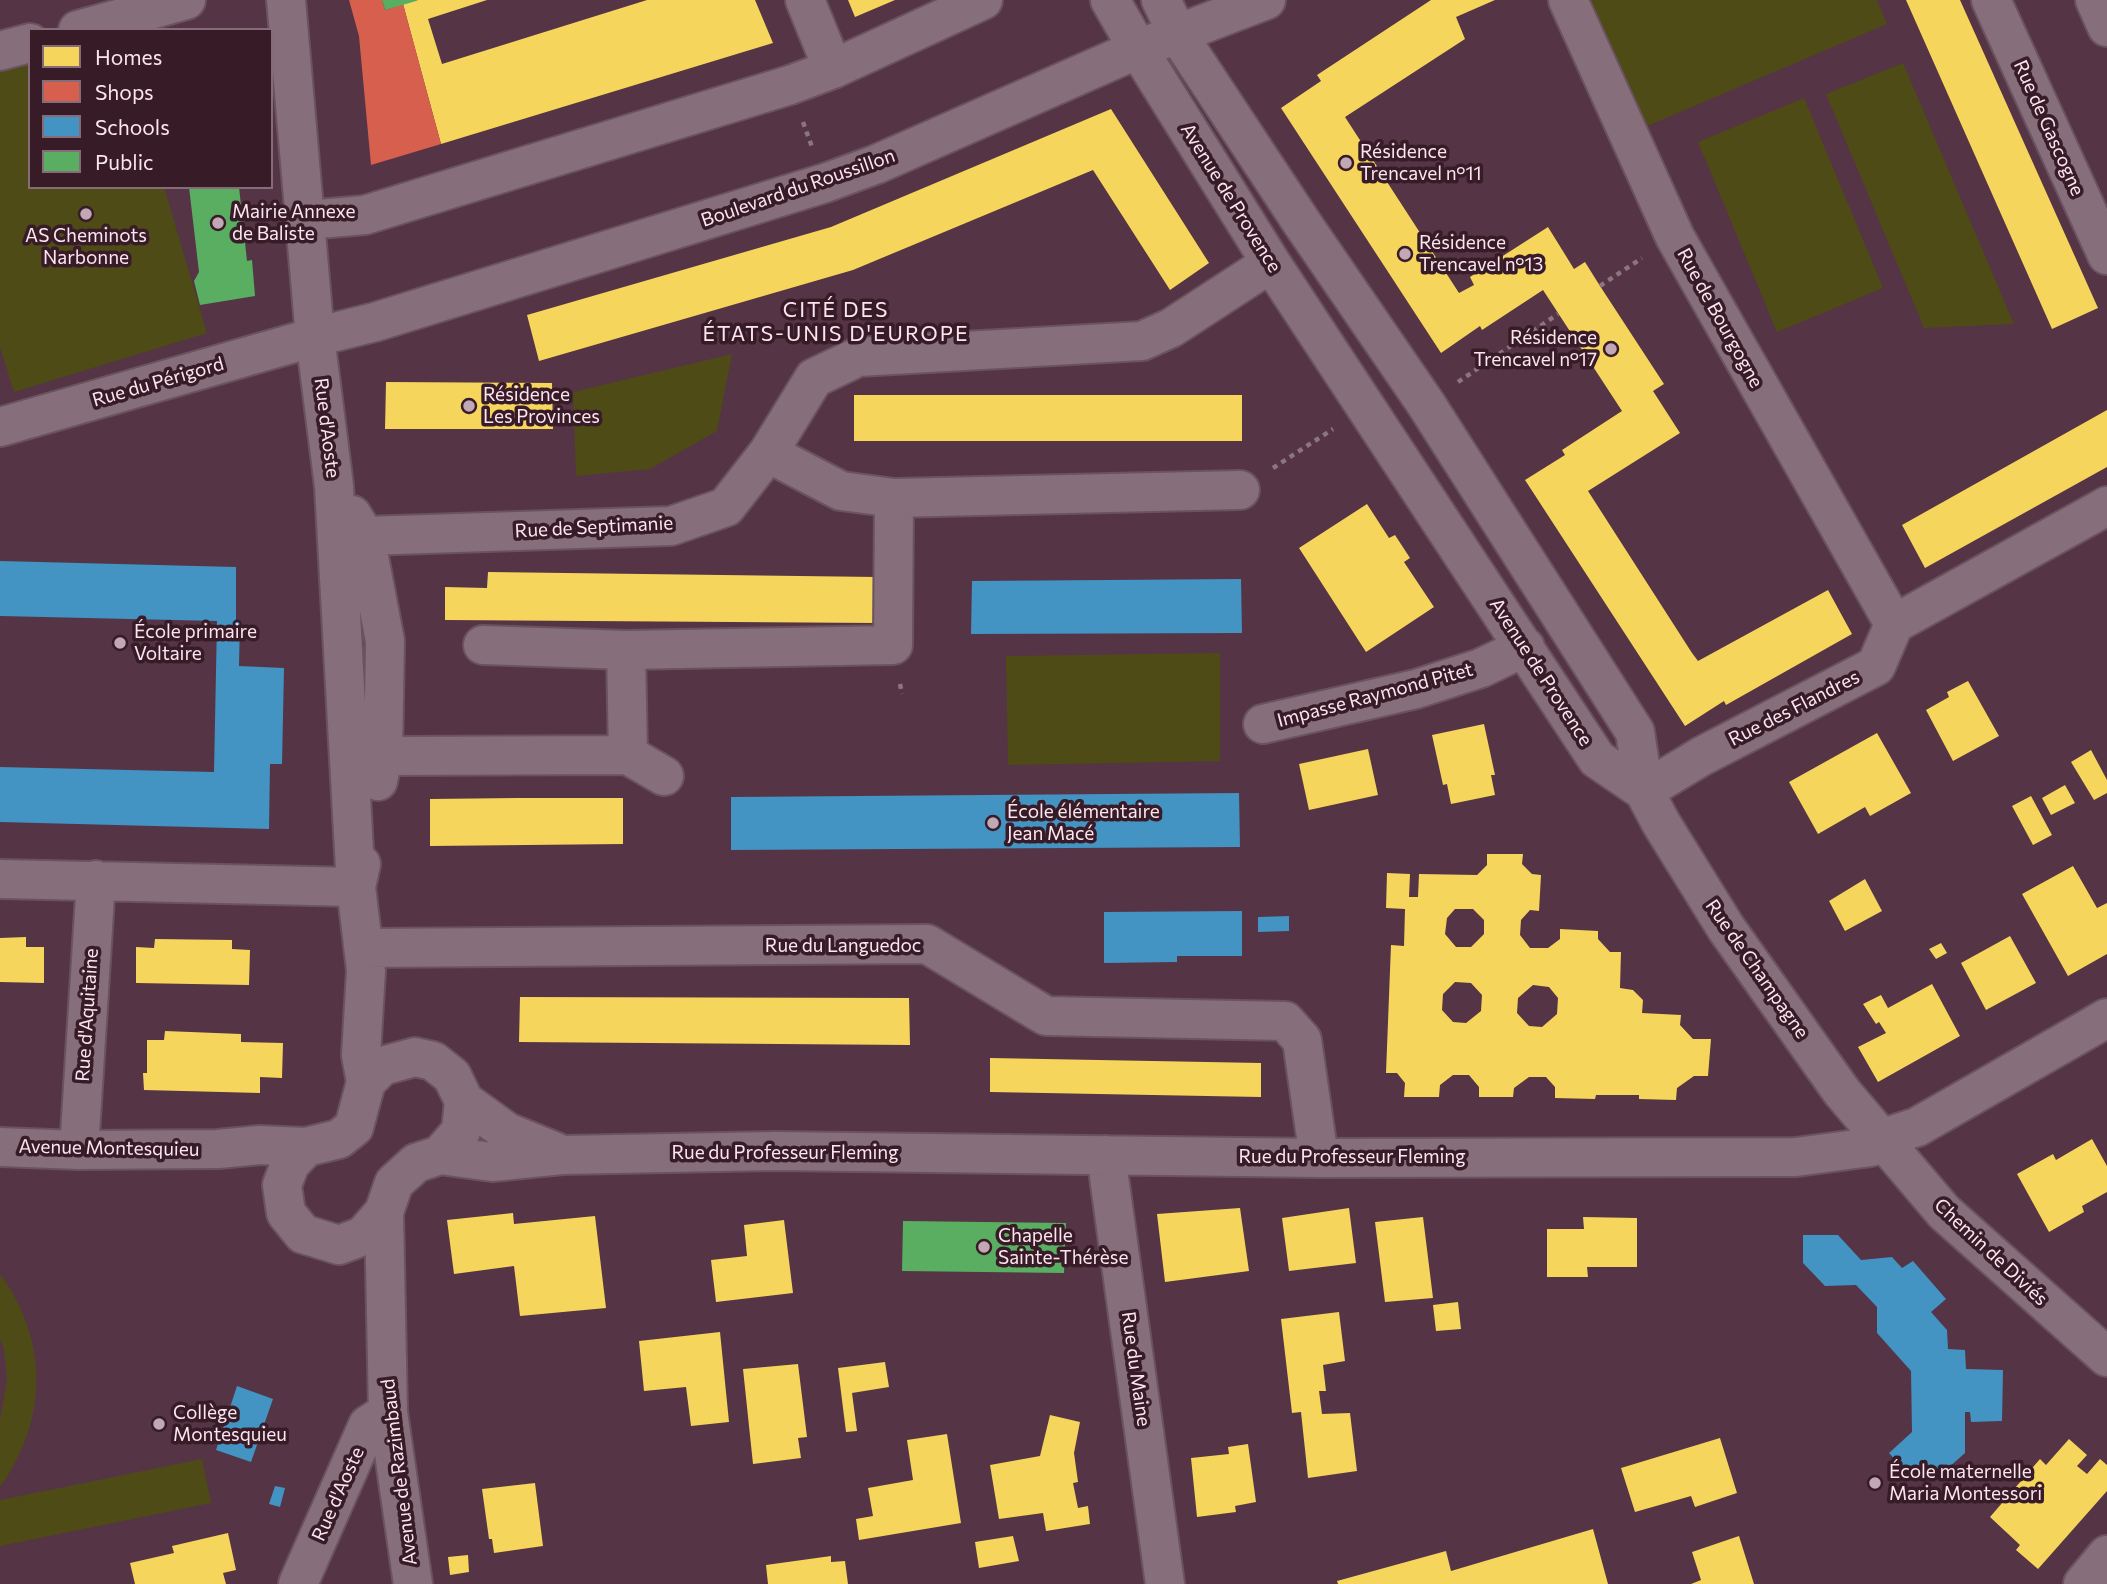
<!DOCTYPE html>
<meta charset="utf-8">
<style>
body{margin:0}
#map{position:relative;width:2107px;height:1584px;overflow:hidden;background:#553445;font-family:Commissioner,sans-serif}
canvas{display:block}
.legend{position:absolute;left:28px;top:28px;width:245px;height:161px;box-sizing:border-box;background:#371c28;border:2px solid #866c78;margin:0;padding:9px 12px;list-style:none;font-size:21px;color:#fce5ef}
.legend li{display:flex;align-items:center;gap:14px;height:35px}
.legend b{width:35px;border:2px solid #866c78}
</style>
<div id="map">
<canvas width="2107" height="1584"></canvas>
<ul class="legend">
<li><b style="height:19px;background:#f6d55c"></b>Homes</li>
<li><b style="height:19px;background:#d6604d"></b>Shops</li>
<li><b style="height:19px;background:#4393c3"></b>Schools</li>
<li><b style="height:19px;background:#5aae61"></b>Public</li>
</ul>
</div>
<script>
const g = document.querySelector('canvas').getContext('2d');
g.lineJoin = 'round';
function fill(path, color) { g.fillStyle = color; g.fill(path, 'evenodd'); }
function trace(path, color, width, dash) { g.strokeStyle = color; g.lineWidth = width; g.lineCap = dash ? 'butt' : 'round'; g.setLineDash(dash || []); g.stroke(path); }
function drawText(font, color, halo, rows, align = 'center') {
  g.font = font + ' Commissioner,sans-serif'; g.lineWidth = 7; g.setLineDash([]); g.textBaseline = 'middle'; g.strokeStyle = halo; g.fillStyle = color; for (const [text, x, y, turn = 0] of rows) {
    g.save(); g.translate(x, y); g.rotate((+turn || 0) * Math.PI / 180); g.textAlign = isNaN(turn) ? turn : align; if (halo) g.strokeText(text, 0, 0); g.fillText(text, 0, 0); g.restore();
  }
}
fill(new Path2D(`
 M1591 0H1877L1887 24 1645 127Z
 M30 58V187H164L207 333 14 392 0 347V67Z
 M1903 63 2014 324 1924 328 1826 94Z
 M1804 98 1883 288 1777 332 1698 142Z
 M732 354 717 431 650 469 576 476 573 392Z
 M1220 653V761L1008 765 1006 656Z
 M0 1274C49 1340 48 1421 0 1487V1420L7 1379 4 1350 0 1339Z
 M202 1459 211 1503 0 1546V1500Z`), '#4e4b17');
fill(new Path2D(`
 M418 0H487L428 19 442 64 647 0H755L773 43 441 144 403 4Z
 M848 0H895L855 17Z
 M1431 0H1495L1456 17 1465 39 1345 117 1459 293 1474 285 1470 277 1548 227 1574 269 1585 262 1600 286 1664 384 1653 391 1680 433 1588 491 1692 653 1698 661 1828 590 1852 634 1726 705 1724 701 1685 726 1525 480 1565 455 1562 450 1622 411 1543 290 1482 330 1480 326 1441 353 1281 108 1321 81 1317 75Z
 M1906 0H1960L2098 308 2052 329Z
 M1111 109 1209 263 1170 290 1093 170 853 270 539 361 527 315 831 227Z
 M386 382 552 383 553 429H385Z
 M854 395H1242V441H854Z
 M2107 410V467L1925 568 1902 525Z
 M1367 504 1389 538 1395 535 1410 558 1404 562 1434 607 1366 652 1299 548Z
 M488 572 877 577V623L445 620V587L487 588Z
 M1968 681 1999 736 1953 761 1926 710 1949 697 1947 692Z
 M1484 724 1495 775H1491L1495 795 1451 804 1447 784 1443 785 1432 735Z
 M1877 733 1911 793 1870 816 1865 807 1818 834 1789 782Z
 M1368 749 1378 795 1309 810 1299 764Z
 M2091 750 2107 780V793L2094 800 2071 762Z
 M2065 785 2075 803 2051 815 2042 798Z
 M2031 796 2052 835 2033 845 2012 806Z
 M517 798H623V844L430 846V799Z
 M1487 854H1523L1522 864 1532 874 1541 875 1539 911 1530 910 1521 920 1520 935 1530 948H1548L1560 939V929L1598 931V939L1610 952H1621L1620 988 1633 990 1643 1000 1642 1013 1681 1015 1680 1025 1693 1039H1711L1708 1076H1694L1677 1088 1676 1100 1639 1099V1095H1596L1595 1099 1555 1098V1087L1546 1077H1529L1514 1088 1513 1097H1479V1087L1469 1075H1453L1440 1085 1439 1097H1404L1405 1083 1397 1073H1386L1391 945 1404 946 1405 909 1386 908 1387 873 1410 874 1409 897H1418L1419 874 1477 875 1487 865ZM1455 909H1473L1484 920V934L1471 947H1456L1445 934 1447 918ZM1455 982 1471 983 1482 995 1481 1011 1466 1023 1453 1022 1442 1010 1443 994ZM1533 985 1549 987 1558 998 1557 1014 1542 1027 1529 1026 1517 1013 1518 998Z
 M2073 866 2097 908 2107 903V954L2068 976 2022 894Z
 M1865 879 1882 911 1845 931 1829 901Z
 M2010 936 2036 983 1986 1010 1961 963Z
 M26 937V947H44V983L0 982V938Z
 M155 939 232 940V949L250 950 249 985 136 983V947L154 948Z
 M1941 943 1947 953 1936 959 1929 949Z
 M1932 984 1960 1036 1878 1082 1858 1047 1886 1033 1879 1022 1876 1024 1863 1004 1881 995 1888 1008Z
 M520 997 909 998 910 1045 519 1042Z
 M165 1031 241 1034V1042L283 1043 282 1078 260 1077V1093L144 1090 143 1073H147V1040H164Z
 M990 1058 1261 1063V1097L990 1092Z
 M2092 1139 2107 1166V1192L2082 1206 2084 1212 2049 1232 2017 1174 2053 1154 2056 1160Z
 M1240 1208 1249 1271 1165 1282 1157 1214Z
 M1349 1208 1356 1263 1289 1271 1282 1218Z
 M513 1213 514 1224 595 1216 606 1308 520 1316 514 1266 454 1274 447 1220Z
 M1423 1217 1433 1298 1385 1302 1375 1222Z
 M1583 1217 1637 1218V1267H1587L1588 1277H1547V1229H1584Z
 M784 1220 793 1293 716 1302 711 1260 747 1256 744 1225Z
 M1458 1302 1461 1329 1436 1331 1433 1305Z
 M1339 1312 1345 1361 1323 1365 1326 1391H1319L1322 1414 1350 1413 1357 1471 1308 1478 1301 1412 1292 1413 1281 1319Z
 M720 1332 729 1422 691 1426 686 1387 644 1391 639 1341Z
 M885 1362 889 1387 852 1393 857 1431 846 1432 838 1368Z
 M798 1364 807 1437 798 1438 801 1458 753 1464 743 1369Z
 M1050 1415 1080 1422 1074 1453 1078 1482 1073 1483 1078 1508 1088 1506 1090 1524 1046 1531 1043 1513 999 1519 990 1465 1040 1456Z
 M947 1434 961 1523 859 1540 856 1519 873 1516 868 1488 913 1480 907 1440Z
 M1720 1438 1737 1493 1695 1507 1691 1496 1635 1512 1621 1468Z
 M2069 1439 2087 1455 2077 1466 2087 1474 2100 1459 2107 1465V1491L2038 1569 2016 1550 2020 1545 1990 1517 2040 1459 2046 1465Z
 M1248 1444 1256 1502 1235 1506 1236 1512 1197 1517 1191 1458 1229 1454 1228 1447Z
 M535 1483 543 1546 494 1553 492 1539H489L482 1489Z
 M1593 1529 1608 1584H1338L1337 1581 1446 1551 1451 1571Z
 M228 1533 236 1570 223 1573 226 1584H135L130 1563 174 1553 172 1546Z
 M1013 1536 1019 1561 979 1568 975 1542Z
 M1739 1536 1754 1584H1691L1701 1580 1692 1552Z
 M468 1555 469 1572 450 1575 448 1557Z
 M831 1556V1562L845 1561 848 1584H768L766 1565Z`), '#f6d55c');
fill(new Path2D(`
 M349 0H382L385 10 403 4 441 144 371 165 359 36Z`), '#d6604d');
fill(new Path2D(`
 M0 561 236 567V620H240L239 666 284 668 282 764H270L269 829 0 822V767L214 772 217 621 0 616Z
 M1241 579 1242 633 971 634 972 581Z
 M1239 793 1240 847 731 850V797Z
 M1242 911V956H1177V962L1104 963V912Z
 M1289 916V931L1258 932V917Z
 M1803 1235H1838L1861 1260 1892 1257 1902 1268 1913 1261 1946 1299 1931 1312 1947 1330 1948 1349 1965 1350 1966 1369 2003 1370 2002 1421 1971 1422 1970 1412H1965V1453L1939 1476 1927 1464 1911 1478 1889 1453 1912 1432 1911 1371 1877 1333V1307L1856 1285 1825 1286 1803 1263Z
 M237 1386 273 1399 251 1462 216 1450Z
 M275 1486 285 1488 280 1507 269 1504Z`), '#4393c3');
fill(new Path2D(`
 M382 0H415L416 1 385 10Z
 M189 187H239L247 261 252 260 255 296 200 305 194 281 199 272Z
 M903 1221 1066 1223 1064 1273 902 1271Z`), '#5aae61');
const minor = new Path2D(`
 M805 0 833 69
 M1110 0 1138 49 1271 263 1597 759 1644 791
 M1161 0 1178 35 1302 223 1426 404 1635 732 1644 791 1661 823 1726 928 1842 1092 1944 1212 2107 1357
 M1568 0 1675 237 1894 624
 M1991 0 2107 255
 M2095 0 2107 27
 M78 30 186 0
 M0 51 30 43
 M307 220 365 215 790 85 833 69 983 0
 M0 427 315 337 375 322 825 183 877 164 1138 49 1266 0
 M768 453 841 491 894 498 1240 490
 M352 515 365 536 385 641 383 756 378 781
 M365 536 671 526 726 507 768 453 814 378 858 357 1142 341 1171 328 1271 263
 M483 645 626 650
 M1263 724 1416 689 1481 668 1525 647
 M628 755 664 776
 M383 756 628 755 626 650 893 645 894 498
 M1644 791 1702 756 1876 666 1894 624 2107 506
 M361 864 356 887 366 970 361 1055 366 1082
 M0 879 356 887 334 486 315 337 286 0
 M364 948 927 944 1046 1016 1285 1021 1302 1040 1319 1158
 M415 1057 433 1061 452 1076 464 1101 461 1131 440 1155 416 1163 394 1183 384 1212 363 1236 339 1245 303 1234 286 1213 282 1185 290 1164 306 1147 339 1139 354 1127 366 1082 382 1066Z
 M464 1101 507 1132 556 1152
 M0 1147 79 1150 218 1149 260 1145 306 1147
 M79 1150 96 880
 M440 1155 492 1162 562 1155 775 1151 1319 1158 1796 1157 1871 1147 1883 1138 1917 1127 2107 1018
 M1106 1155 1165 1584
 M384 1212 388 1412 413 1584
 M298 1584 368 1425 388 1412
 M2083 1584 2107 1555`);
trace(minor, '#6a525f', 42);
trace(new Path2D(`
 M803 122 812 147
 M1600 286 1642 258
 M1458 382 1558 314
 M1273 468 1333 429
 M900 684 902 694`), '#8b7580', 4.5, [5, 5]);
trace(minor, '#866e7a', 38);
for (const [x, y, r, color] of [
 [1346,163,7,"#c2a7b4"],
 [86,214,7,"#c2a7b4"],
 [218,223,7,"#c2a7b4"],
 [1405,254,7,"#c2a7b4"],
 [1611,349,7,"#c2a7b4"],
 [469,406,7,"#c2a7b4"],
 [120,643,7,"#c2a7b4"],
 [993,823,7,"#c2a7b4"],
 [984,1247,7,"#c2a7b4"],
 [159,1424,7,"#c2a7b4"],
 [1875,1483,7,"#c2a7b4"]
]) { const dot = new Path2D(); dot.arc(x, y, r, 0, 2 * Math.PI); g.fillStyle = color; g.fill(dot); trace(dot, '#371c28', 2.5); }
drawText('19px', '#fce5ef', '#371c28', [
 ["Rue de Gascogne",2049,128,66],
 ["Boulevard du Roussillon",798,188,-19],
 ["Avenue de Provence",1231,198,58],
 ["Rue de Bourgogne",1720,318,61],
 ["Rue du Périgord",158,382,-16],
 ["Rue d'Aoste",327,428,83],
 ["Rue de Septimanie",594,527,-3],
 ["Avenue de Provence",1541,672,57],
 ["Impasse Raymond Pitet",1375,695,-15],
 ["Rue des Flandres",1794,708,-27],
 ["Rue du Languedoc",843,946],
 ["Rue de Champagne",1757,969,55],
 ["Rue d'Aquitaine",87,1015,-86],
 ["Avenue Montesquieu",109,1148,1],
 ["Rue du Professeur Fleming",785,1153],
 ["Rue du Professeur Fleming",1352,1157],
 ["Chemin de Diviés",1991,1252,43],
 ["Rue du Maine",1136,1369,82],
 ["Avenue de Razimbaud",399,1472,-97],
 ["Rue d'Aoste",338,1494,-66]
]);
drawText('19px', '#fce5ef', '#371c28', [
 ["Résidence",1360,152],
 ["Trencavel n°11",1360,174],
 ["Mairie Annexe",232,212],
 ["de Baliste",232,234],
 ["AS Cheminots",86,236,"center"],
 ["Narbonne",86,258,"center"],
 ["Résidence",1419,243],
 ["Trencavel n°13",1419,265],
 ["Résidence",1597,338,"right"],
 ["Trencavel n°17",1597,360,"right"],
 ["Résidence",483,395],
 ["Les Provinces",483,417],
 ["École primaire",134,632],
 ["Voltaire",134,654],
 ["École élémentaire",1007,812],
 ["Jean Macé",1007,834],
 ["Chapelle",998,1236],
 ["Sainte-Thérèse",998,1258],
 ["Collège",173,1413],
 ["Montesquieu",173,1435],
 ["École maternelle",1889,1472],
 ["Maria Montessori",1889,1494]
], 'left');
g.letterSpacing = '2px';
drawText('21px', '#fce5ef', '#371c28', [
 ["CITÉ DES",836,310],
 ["ÉTATS-UNIS D'EUROPE",836,334]
]);
g.letterSpacing = '0px';
</script>
